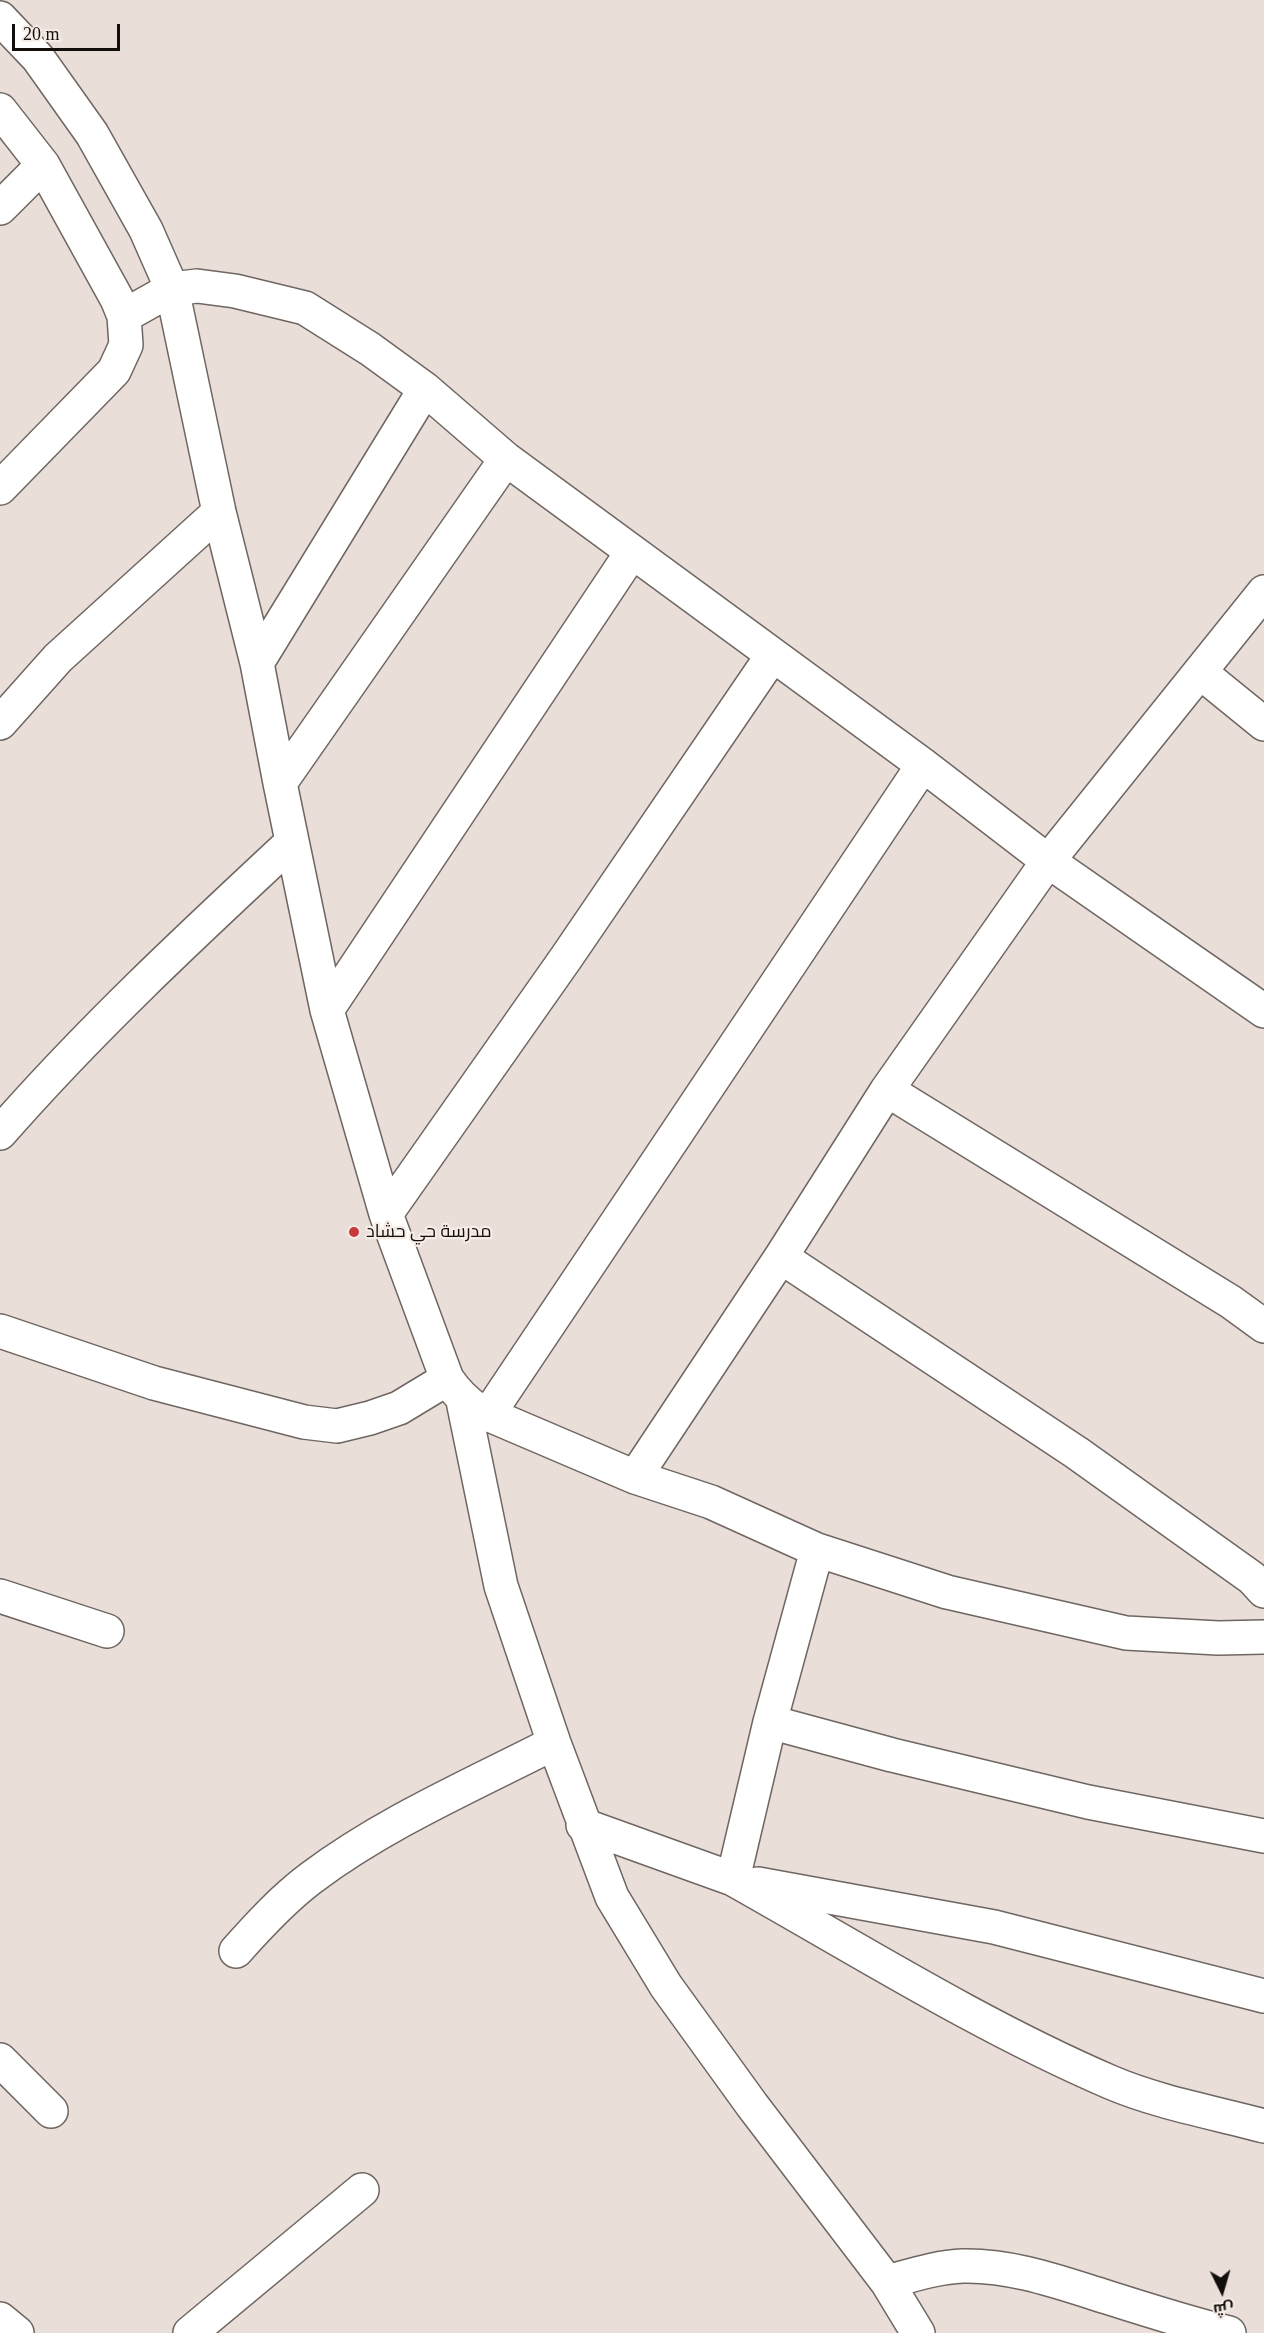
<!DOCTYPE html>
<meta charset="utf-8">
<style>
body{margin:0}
#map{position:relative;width:1264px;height:2333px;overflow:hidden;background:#e9ded8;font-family:"Times New Roman",Cairo,serif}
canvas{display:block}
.north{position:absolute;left:1192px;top:2261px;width:60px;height:60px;-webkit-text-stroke:4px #f6ece5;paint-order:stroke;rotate:175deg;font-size:16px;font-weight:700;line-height:24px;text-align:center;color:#110e0c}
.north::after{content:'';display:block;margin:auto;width:21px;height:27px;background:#110e0c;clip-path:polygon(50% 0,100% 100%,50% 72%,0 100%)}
.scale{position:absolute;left:12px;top:24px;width:108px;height:27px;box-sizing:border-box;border:3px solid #110e0c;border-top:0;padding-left:8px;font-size:18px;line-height:21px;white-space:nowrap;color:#110e0c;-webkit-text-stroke:4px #f6ece5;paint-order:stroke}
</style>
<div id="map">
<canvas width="1264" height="2333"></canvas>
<div class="north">ش</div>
<div class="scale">20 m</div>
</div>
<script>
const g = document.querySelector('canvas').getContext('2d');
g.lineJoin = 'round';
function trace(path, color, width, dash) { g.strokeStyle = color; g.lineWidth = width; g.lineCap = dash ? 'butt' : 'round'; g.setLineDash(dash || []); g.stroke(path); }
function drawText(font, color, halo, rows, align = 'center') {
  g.font = font + ' "Times New Roman",Cairo,serif'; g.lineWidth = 4.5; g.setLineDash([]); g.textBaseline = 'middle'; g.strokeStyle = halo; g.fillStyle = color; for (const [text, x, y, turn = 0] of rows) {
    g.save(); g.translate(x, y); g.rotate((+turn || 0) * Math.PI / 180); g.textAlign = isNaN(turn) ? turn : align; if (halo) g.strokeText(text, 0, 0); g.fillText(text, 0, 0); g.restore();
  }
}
const minor = new Path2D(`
 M0 18 38 58 92 134 146 230 172 289 219 512 257 663 280 783 327 1010 386 1214 447 1379C456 1392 464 1401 478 1410L635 1477 711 1502 817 1550 947 1592 1126 1633 1218 1638 1264 1637
 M0 110 43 165 117 299 124 316 126 345 114 371 0 488
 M0 208 43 165
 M124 316 172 289 197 286 235 291 305 308 370 349 425 389 506 459 923 765 1048 861 1264 1011
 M257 663 425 389
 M1200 672 1264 724
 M0 723 58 658 219 512
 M280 783 506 459
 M327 1010 632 552
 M887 1090 1231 1302 1264 1326
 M0 1133C90 1030 191 936 292 842
 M386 1214 566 958 772 656
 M781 1257 1077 1453 1252 1578 1264 1591
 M0 1331 154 1383 304 1422 337 1426 370 1418 399 1408 447 1379
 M463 1401 501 1586 554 1743 612 1897 666 1986 752 2105 887 2282 918 2333
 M488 1415 923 765
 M635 1477 781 1257 887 1090 1048 861 1264 592
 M0 1596 107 1631
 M770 1722 892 1755 1088 1802 1264 1836
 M583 1825 733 1879 770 1722 817 1550
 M733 1879C856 1948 980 2026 1110 2082 1156 2102 1216 2113 1264 2126
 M758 1884 994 1927 1264 1996
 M236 1951C259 1925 283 1899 311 1878 384 1823 472 1785 554 1743
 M0 2060 51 2111
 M887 2282C913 2275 937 2267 963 2266 1009 2265 1053 2280 1097 2294 1141 2308 1184 2322 1229 2333
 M0 2319 17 2333
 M190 2333 362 2190`);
trace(minor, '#6f6661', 36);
trace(minor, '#fff', 33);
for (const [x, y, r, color] of [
 [354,1232,6,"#c7383f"]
]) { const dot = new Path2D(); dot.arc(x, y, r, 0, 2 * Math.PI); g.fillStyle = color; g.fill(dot); trace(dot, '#f6ece5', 2); }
drawText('18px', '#110e0c', '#f6ece5', [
 ["مدرسة حي حشاد",366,1232]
], 'left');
</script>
